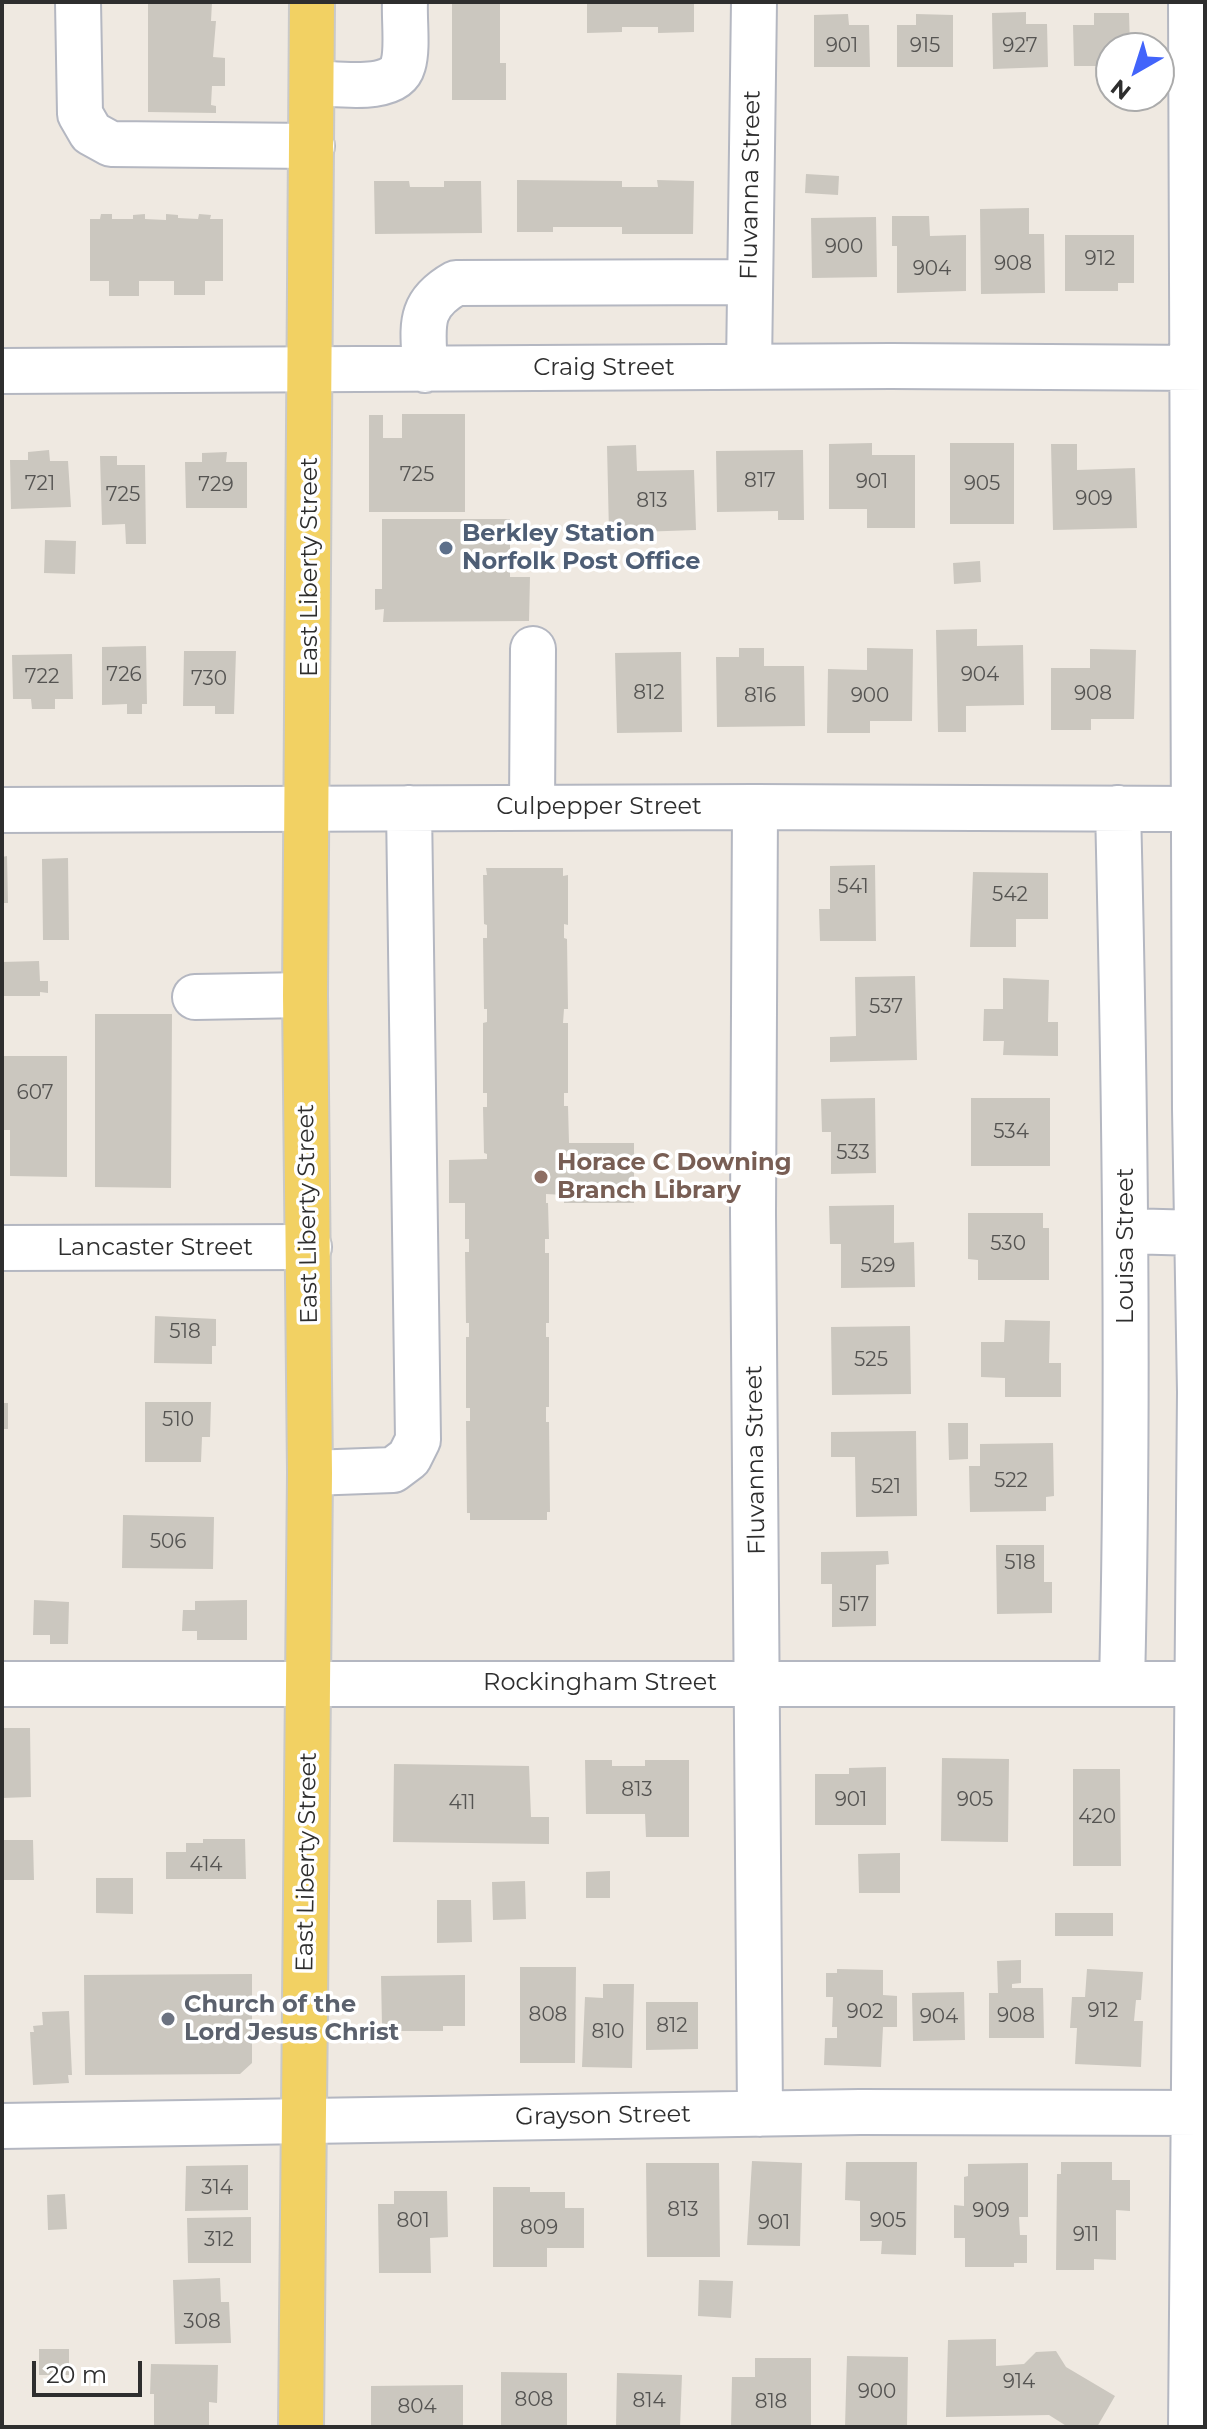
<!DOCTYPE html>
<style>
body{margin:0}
#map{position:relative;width:1207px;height:2429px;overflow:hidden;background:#efe9e1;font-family:Montserrat,sans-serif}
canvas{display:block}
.frame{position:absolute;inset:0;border:4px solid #2e2e2e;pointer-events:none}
.north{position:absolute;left:1095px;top:32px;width:80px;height:80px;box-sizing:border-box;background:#fff;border:2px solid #ababab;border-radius:50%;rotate:219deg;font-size:22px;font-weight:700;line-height:32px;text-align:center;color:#2e2e2e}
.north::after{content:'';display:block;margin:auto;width:28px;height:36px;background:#4264fb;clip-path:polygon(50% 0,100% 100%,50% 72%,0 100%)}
.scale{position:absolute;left:32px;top:2361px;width:110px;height:36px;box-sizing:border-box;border:4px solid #2e2e2e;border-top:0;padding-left:10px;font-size:24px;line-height:28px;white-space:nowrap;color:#2e2e2e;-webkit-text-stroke:6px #fff;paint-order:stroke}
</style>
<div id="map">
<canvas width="1207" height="2429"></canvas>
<div class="frame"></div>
<div class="north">N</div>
<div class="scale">20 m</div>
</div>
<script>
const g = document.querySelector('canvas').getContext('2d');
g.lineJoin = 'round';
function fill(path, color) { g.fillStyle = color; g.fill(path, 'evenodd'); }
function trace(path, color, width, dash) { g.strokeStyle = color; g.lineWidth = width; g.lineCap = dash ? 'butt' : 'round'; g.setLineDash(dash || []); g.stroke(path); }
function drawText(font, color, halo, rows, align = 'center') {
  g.font = font + ' Montserrat,sans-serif'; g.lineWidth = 7; g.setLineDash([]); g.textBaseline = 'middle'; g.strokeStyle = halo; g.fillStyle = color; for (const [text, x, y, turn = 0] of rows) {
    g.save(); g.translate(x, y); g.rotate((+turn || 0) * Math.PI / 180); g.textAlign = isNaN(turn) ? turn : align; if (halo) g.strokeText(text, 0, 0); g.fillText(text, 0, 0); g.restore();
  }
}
fill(new Path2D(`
 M148 2H212L211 21H216L213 57 225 58V86H212L211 105 216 106V113L148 112Z
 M452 2H500V63H506V100H452Z
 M587 2H694V32L658 33V27H622V32L587 33Z
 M1026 12V24H1047L1048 67 993 69 992 13Z
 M1094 13H1129L1130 48H1111V81H1096V66H1074L1073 25H1094Z
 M848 14 849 25H869L870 67H814V15Z
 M916 14 953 15V67H897V25H916Z
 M806 174 839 176 838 195 805 193Z
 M517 180 622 181V187H658L657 180 694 181 693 234H622V227H553V232H517Z
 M374 181H409L410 187H444V181H481L482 233 375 234Z
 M1029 208V234H1044L1045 293 981 294 980 209Z
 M101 214H112V219H133V215L145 214V219L166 220V214L178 215V218L198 219 199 214 211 215 210 219H223V281H205V295H174V281H139V296H109V281H90V219H100Z
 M892 216H929L930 236 966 235V291L897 293V246H892Z
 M876 217 877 277 812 278 811 218Z
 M1065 235H1134V283H1118V291H1065Z
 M402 414H465V512H369V415H383V438H402Z
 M872 443V455H915V528H867V509H829V444Z
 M950 443H1014V524H950Z
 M1051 444H1077V470L1135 468 1137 528 1053 530Z
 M636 445 637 471 694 470 696 530 609 533 607 446Z
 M49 450 50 461H68L71 507 11 509 10 460H28V452Z
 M803 450 804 520H778V511L717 512 716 451Z
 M227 452 226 462H247V508H186L185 462H202V453Z
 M100 456H117V465H145L146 544H126L125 524 102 525Z
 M382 519H510V577H530L529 621 383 622 384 609 375 610V589H382Z
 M45 540 76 541 75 574 44 573Z
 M980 561 981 582 954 584 953 563Z
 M977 629V646L1023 645 1024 705 966 706V732H938L936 630Z
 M146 646 147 704H142V714H127V704L102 705V647Z
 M739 648H764V666H804L805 726 717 727 716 657H739Z
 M867 648 913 649 912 721H870V733H827L828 669 867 670Z
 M1090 649 1136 650 1134 719H1091V730H1051V668H1090Z
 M184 651H236L234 714H215V706H183Z
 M681 652 682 732 617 733 615 653Z
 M72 654 73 699H55V709H32L31 699H13L12 655Z
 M7 856 8 903H2V857Z
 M68 858 69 940H43L42 859Z
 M875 865 876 941H820L819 909H830V866Z
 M486 868H563V876L568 875V925L564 924V938L567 939 568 1009H564L563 1023H568V1093H564V1106H568L569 1143H634V1203H564V1195L546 1194V1203H548L549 1239H545V1253H549V1323H546V1337H549V1407H546V1422H549L550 1512H547V1520H470V1513H467L466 1421H470V1408H466V1337H469V1323H466L465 1252H469V1239H465V1203H449V1160L487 1159V1154L484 1153 483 1107H487V1093H483V1023L487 1022V1009H484L483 938H487V925L484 924 483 875H487Z
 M973 872 1048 873V919H1016V947H970Z
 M39 961 40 981H48V993L40 992V996H2V962Z
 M915 976 917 1060 830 1062V1037L856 1036 855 977Z
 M1003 978 1049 980 1048 1022H1058V1056L1003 1055 1004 1041H983L984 1009H1003Z
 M95 1014H172L171 1188 95 1187Z
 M2 1056H67V1177L10 1176V1130H2Z
 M875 1098 876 1173 831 1174V1132H822L821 1099Z
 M971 1098H1050V1166H971Z
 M894 1205V1243L914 1242 915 1287 841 1288V1244H830L829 1206Z
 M968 1213H1043V1228H1049V1280H978V1260L968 1259Z
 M155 1316 216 1319V1346H212V1364L154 1363Z
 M1005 1320 1050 1321 1049 1363H1061V1397H1005V1378L981 1377V1342H1004Z
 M910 1326 911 1394 832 1395 831 1327Z
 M145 1402H211L210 1437H202L201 1462H145Z
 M2 1403H8V1429H2Z
 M948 1423H968V1459L949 1460Z
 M916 1431 917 1516 856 1517 855 1457H831V1432Z
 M1053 1443 1054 1496 1046 1497V1511L970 1512 969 1466H980V1444Z
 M123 1515 214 1517 213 1569 122 1568Z
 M996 1545H1044V1582H1052V1613L997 1614Z
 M888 1551 889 1564 876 1565V1626L832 1627V1584H821V1552Z
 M34 1600 69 1602 68 1644H50V1635H33Z
 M247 1600V1640H197V1631H182L183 1610H195V1601Z
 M2 1728H30L31 1797 2 1798Z
 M942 1758 1009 1759 1008 1842 941 1841Z
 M585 1760H612V1766H645V1760H689V1837H646L645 1814H586Z
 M394 1764 529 1766 531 1817H549V1844L393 1842Z
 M886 1767V1825H815V1774H849V1768Z
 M1073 1769H1120L1121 1866H1073Z
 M203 1839H245L246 1879H166V1852H186V1843H203Z
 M2 1840H33L34 1880H2Z
 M900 1853V1893H859L858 1854Z
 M610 1871V1898H586V1872Z
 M96 1878H133V1914L96 1913Z
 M525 1881 526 1919 493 1920 492 1882Z
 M437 1900H471L472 1942 437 1943Z
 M1055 1913H1113V1936H1055Z
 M1021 1960V1983L1012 1984V1988H1043L1044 2038H989V1993H998L997 1961Z
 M520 1967H576L575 2063H520Z
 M837 1969 883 1970V1995L897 1996V2027H883L881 2067 824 2065 825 2038H837V2027H832L833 1997H826V1973H837Z
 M1087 1969 1143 1972 1141 2000H1136L1134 2021H1143L1141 2067 1075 2064 1077 2028H1070L1072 1997H1085Z
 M252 1974V2063L240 2074 85 2075 84 1975Z
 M465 1975V2026H443V2031H399V2026H382L381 1976Z
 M603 1984H634L632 2068 582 2067 585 1997 603 1998Z
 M964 1992 965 2040 913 2041 912 1993Z
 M646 2002H698V2049L646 2050Z
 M69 2011 72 2075H68L69 2083 33 2085 30 2032H34L33 2026 43 2025 42 2012Z
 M752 2161 802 2163 800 2246 747 2245Z
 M846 2162H917L916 2255 881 2254 882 2241H860V2201L845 2200Z
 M1061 2162H1112V2180H1130V2211L1116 2210V2260L1094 2259V2270H1056L1057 2174H1061Z
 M646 2163H719L720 2257H647Z
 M1028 2163V2217H1019L1020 2235H1027V2263H1014V2267H965V2238H954V2205L964 2206V2177L968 2176V2164Z
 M248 2165V2210L185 2211 186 2166Z
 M493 2187H530V2192H565V2208H584V2248H547V2267H493Z
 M394 2191H447L448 2237 430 2238 431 2273H379L378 2204H394Z
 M65 2194 67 2229 48 2230 47 2195Z
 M251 2217V2263H188L187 2218Z
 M220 2278 221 2302H229L231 2343 175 2344 173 2280Z
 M699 2280 733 2281 731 2318 698 2316Z
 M996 2339V2366L1024 2364 1036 2352 1056 2351 1066 2367 1115 2396 1097 2427H1068L1049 2415 946 2417 948 2340Z
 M39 2349H69V2375H39Z
 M847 2356 908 2357 907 2427H845Z
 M755 2358H811V2427H731L732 2377H755Z
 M151 2364 218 2365 217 2403 209 2402V2427L154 2426V2394H150Z
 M501 2372 567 2373V2427H501Z
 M617 2373 682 2375 680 2427H616Z
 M463 2385V2427H371V2386Z`), '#cbc7bf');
const minor = new Path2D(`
 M78 2 80 114 91 133 111 144 312 146
 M312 83C336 83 395 94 403 65 408 49 404 19 405 2
 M749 367 754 2
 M425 370C424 329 415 306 456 283L750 282
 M2 371 891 366 1205 368
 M755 807 753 1213 760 2114
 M532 808 533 649
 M1118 808C1125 1100 1129 1392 1122 1684
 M2 810 755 807 1195 809
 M195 997 305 995
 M1126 1231 1198 1233
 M2 1248 309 1247
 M310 1473 393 1470 409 1458 418 1440 409 808
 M2 1684H1198
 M2 2126 860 2112 1205 2113
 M1191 2427 1200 1392 1195 1109 1191 2`);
const major = new Path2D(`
 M301 2427 310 1473 305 995 312 2`);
trace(minor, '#b4b7c1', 48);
trace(major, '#c9c9c9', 48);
trace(minor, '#fff', 44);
trace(major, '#f2d163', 44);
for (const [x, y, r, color] of [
 [446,548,8,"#5c6f8a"],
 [541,1177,8,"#8d6e63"],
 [168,2019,8,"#6b7280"]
]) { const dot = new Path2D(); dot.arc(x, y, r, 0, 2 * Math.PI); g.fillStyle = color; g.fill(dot); trace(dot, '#fff', 3); }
drawText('20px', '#555452', null, [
 ["901",842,46],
 ["915",925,46],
 ["927",1020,46],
 ["900",844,247],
 ["912",1100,259],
 ["908",1013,264],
 ["904",932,269],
 ["725",417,475],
 ["817",760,481],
 ["901",872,482],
 ["721",40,484],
 ["905",982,484],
 ["729",216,485],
 ["725",123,495],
 ["909",1094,499],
 ["813",652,501],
 ["726",124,675],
 ["904",980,675],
 ["722",42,677],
 ["730",209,679],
 ["812",649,693],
 ["908",1093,694],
 ["816",760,696],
 ["900",870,696],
 ["541",853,887],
 ["542",1010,895],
 ["537",886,1007],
 ["607",35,1093],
 ["534",1011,1132],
 ["533",853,1153],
 ["530",1008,1244],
 ["529",878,1266],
 ["518",185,1332],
 ["525",871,1360],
 ["510",178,1420],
 ["522",1011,1481],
 ["521",886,1487],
 ["506",168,1542],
 ["518",1020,1563],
 ["517",854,1605],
 ["813",637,1790],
 ["901",851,1800],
 ["905",975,1800],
 ["411",462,1803],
 ["420",1097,1817],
 ["414",206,1865],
 ["912",1103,2011],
 ["902",865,2012],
 ["808",548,2015],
 ["908",1016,2016],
 ["904",939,2017],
 ["812",672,2026],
 ["810",608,2032],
 ["314",217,2188],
 ["813",683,2210],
 ["909",991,2211],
 ["801",413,2221],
 ["905",888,2221],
 ["901",774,2223],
 ["809",539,2228],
 ["911",1086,2235],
 ["312",219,2240],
 ["308",202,2322],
 ["914",1019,2382],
 ["900",877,2392],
 ["808",534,2400],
 ["814",649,2401],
 ["818",771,2402],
 ["804",417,2407]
]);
drawText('24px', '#2e2e2e', '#fff', [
 ["Fluvanna Street",751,185,-89],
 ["Craig Street",604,368],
 ["East Liberty Street",310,567,-90],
 ["Culpepper Street",599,807],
 ["East Liberty Street",308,1214,-91],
 ["Louisa Street",1126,1246,-90],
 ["Lancaster Street",155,1248],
 ["Fluvanna Street",756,1460,-91],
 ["Rockingham Street",600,1683],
 ["East Liberty Street",307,1862,-89],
 ["Grayson Street",603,2116,-1]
]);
drawText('bold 24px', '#4e5e75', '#fff', [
 ["Berkley Station",462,534],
 ["Norfolk Post Office",462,562]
], 'left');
drawText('bold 24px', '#785e54', '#fff', [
 ["Horace C Downing",557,1163],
 ["Branch Library",557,1191]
], 'left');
drawText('bold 24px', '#5b616d', '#fff', [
 ["Church of the",184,2005],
 ["Lord Jesus Christ",184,2033]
], 'left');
</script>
